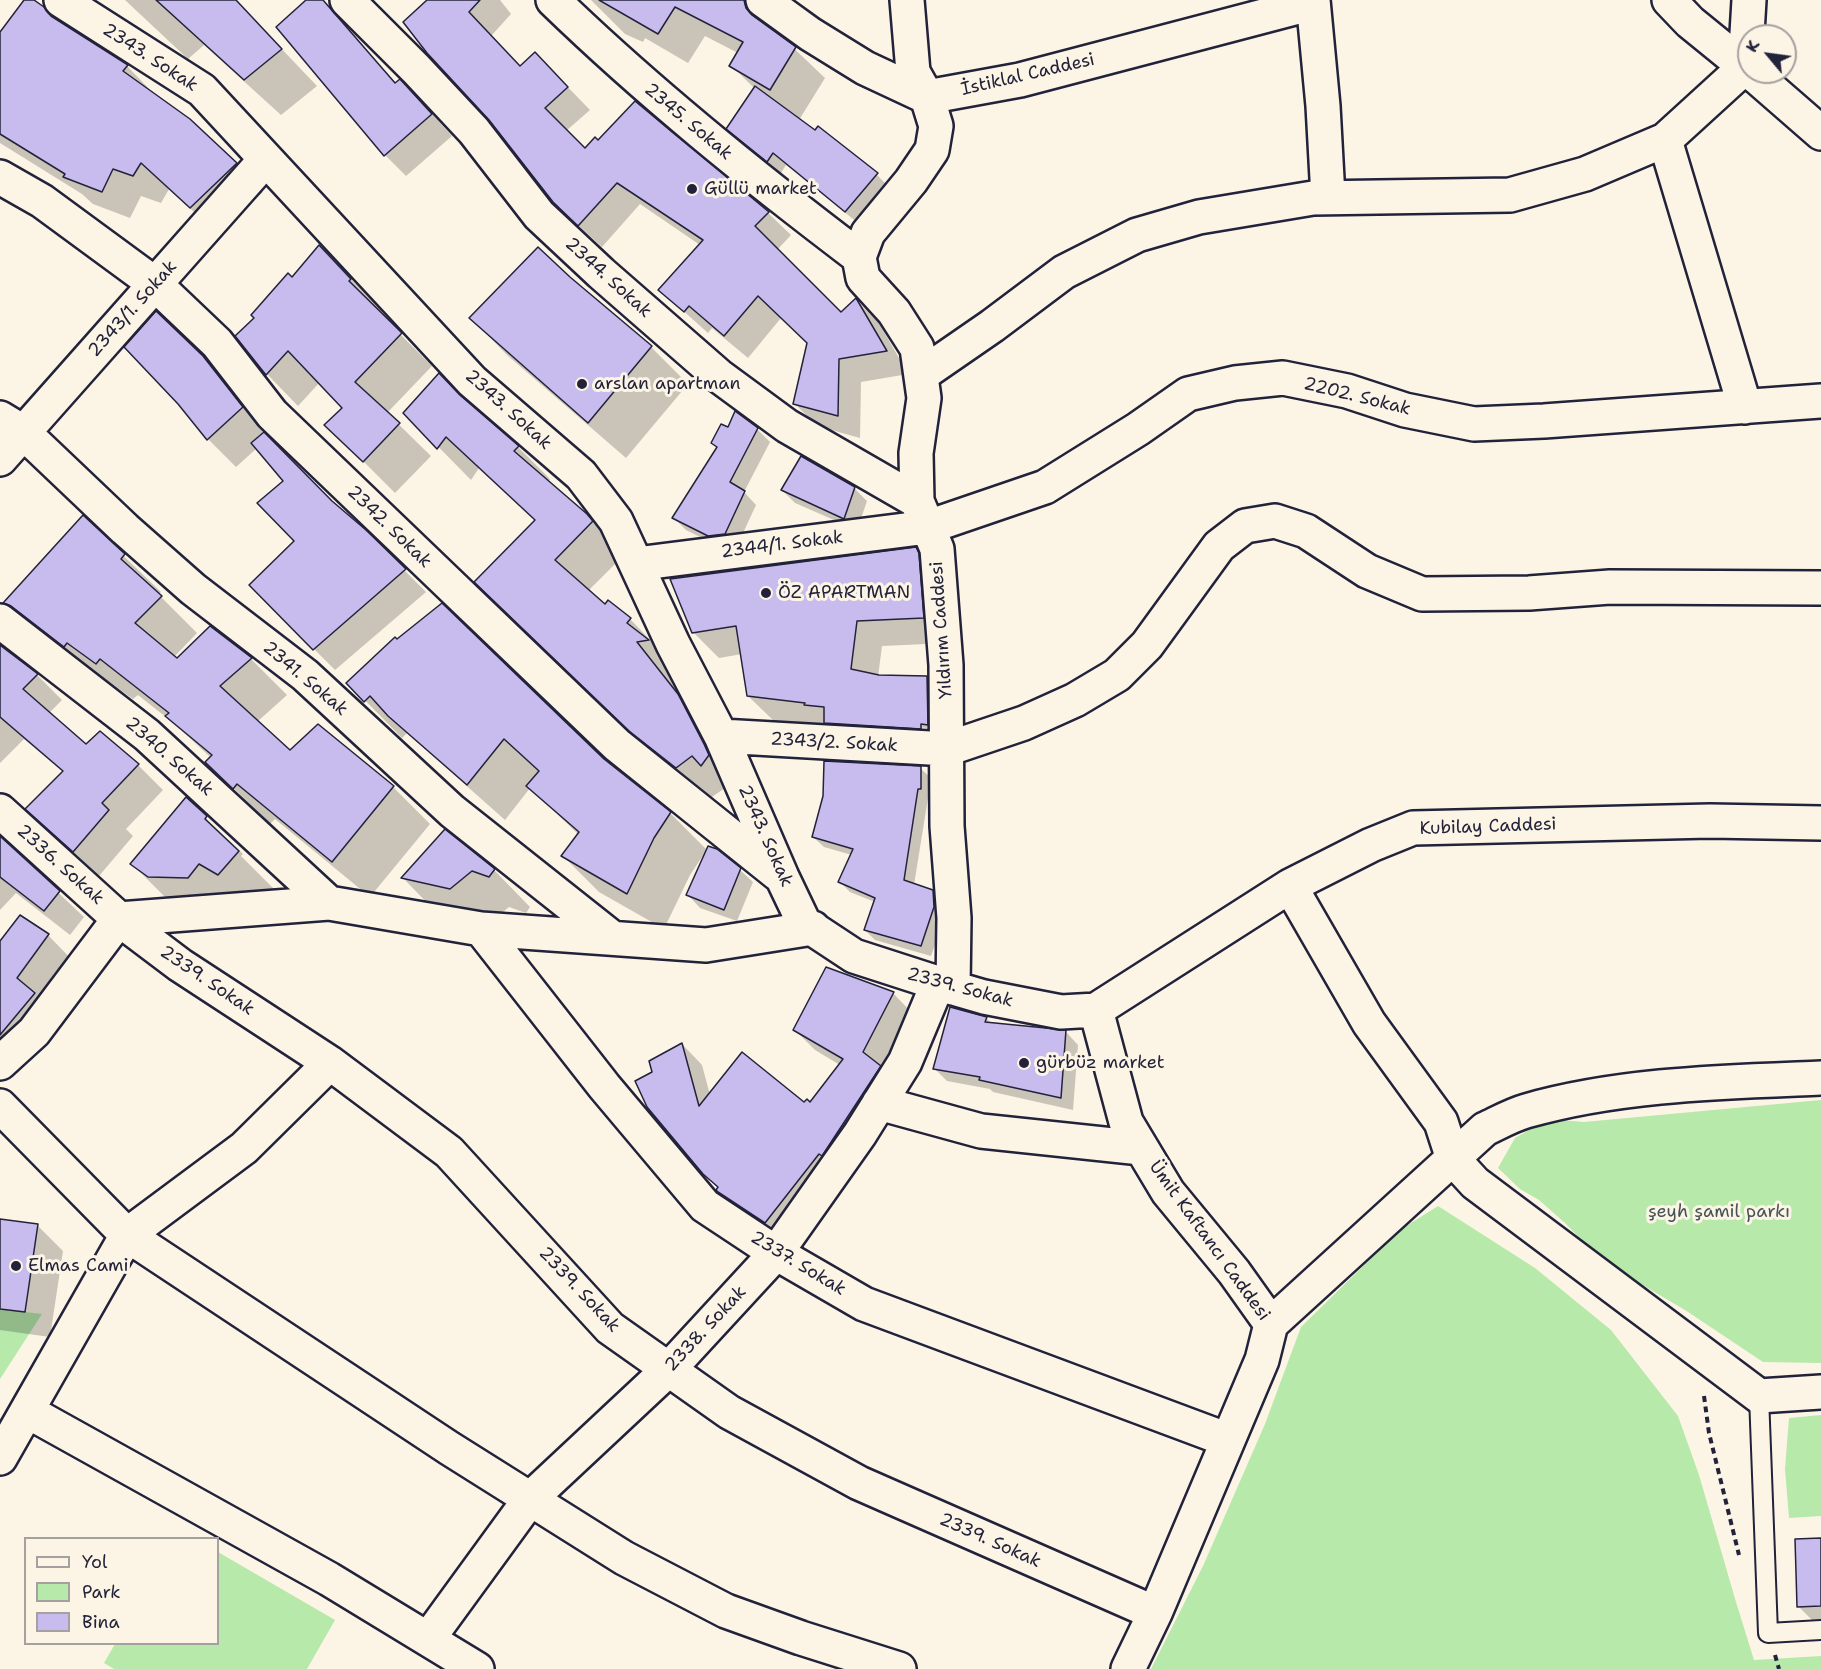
<!DOCTYPE html>
<meta charset="utf-8">
<style>
body{margin:0}
#map{position:relative;width:1821px;height:1669px;overflow:hidden;background:#fcf5e5;font-family:"Shantell Sans",sans-serif}
canvas{display:block}
.legend{position:absolute;left:24px;top:1537px;width:195px;height:108px;box-sizing:border-box;background:#fcf5e5;border:2px solid #a5a1a1;margin:0;padding:8px 10px;list-style:none;font-size:18px;color:#22223b}
.legend li{display:flex;align-items:center;gap:12px;height:30px}
.legend b{width:30px;border:2px solid #a5a1a1}
.north{position:absolute;left:1737px;top:24px;width:60px;height:60px;box-sizing:border-box;background:#fcf5e5;border:2px solid #a5a1a1;border-radius:50%;rotate:299deg;font-size:16px;font-weight:700;line-height:24px;text-align:center;color:#22223b}
.north::after{content:'';display:block;margin:auto;width:21px;height:27px;background:#22223b;clip-path:polygon(50% 0,100% 100%,50% 72%,0 100%)}
</style>
<div id="map">
<canvas width="1821" height="1669"></canvas>
<ul class="legend">
<li><b style="height:8px;background:#fcf5e5"></b>Yol</li>
<li><b style="height:16px;background:#b6e9aa"></b>Park</li>
<li><b style="height:16px;background:#c8bbed"></b>Bina</li>
</ul>
<div class="north">K</div>
</div>
<script>
const g = document.querySelector('canvas').getContext('2d');
g.lineJoin = 'round';
function fill(path, color) { g.fillStyle = color; g.fill(path, 'evenodd'); }
function trace(path, color, width, dash) { g.strokeStyle = color; g.lineWidth = width; g.lineCap = dash ? 'butt' : 'round'; g.setLineDash(dash || []); g.stroke(path); }
function drawText(font, color, halo, rows, align = 'center') {
  g.font = font + ' "Shantell Sans",sans-serif'; g.lineWidth = 6; g.setLineDash([]); g.textBaseline = 'middle'; g.strokeStyle = halo; g.fillStyle = color; for (const [text, x, y, turn = 0] of rows) {
    g.save(); g.translate(x, y); g.rotate((+turn || 0) * Math.PI / 180); g.textAlign = isNaN(turn) ? turn : align; if (halo) g.strokeText(text, 0, 0); g.fillText(text, 0, 0); g.restore();
  }
}
fill(new Path2D(`
 M1821 1100V1363L1763 1362 1685 1310 1602 1261 1565 1223 1539 1200 1520 1189 1498 1168 1515 1138 1548 1119 1584 1122Z
 M1438 1206 1535 1268 1611 1330 1678 1416 1699 1475 1736 1602 1754 1660 1821 1656V1669H1151L1203 1566 1265 1424 1301 1327 1400 1230Z
 M0 1309 42 1314 0 1379Z
 M1821 1415V1516L1789 1518 1785 1469 1789 1418Z
 M218 1552 335 1620 307 1669H114L104 1663 115 1644H218Z`), '#b6e9aa');
fill(new Path2D(`
 M25 0H32L56 21 127 66 154 94 189 121 263 192 218 234 169 189 161 203 141 196 130 218 93 204 82 194 0 143V34Z
 M125 0H235L317 86 281 115 204 45 188 59Z
 M308 0H322L397 84 421 102 452 136 406 176 385 155Z
 M429 0H500L511 14 491 36 520 68 558 77 590 110 566 131 585 150 598 142 635 103 768 213 791 235 777 250 841 314 856 300 879 323 908 374 861 382 860 438 817 426 794 403 808 344 781 318 748 358 712 328 708 333 660 290 700 245 640 204 602 247 578 225Z
 M591 0 744 1 825 78 799 120 815 132 818 128 877 175 889 187 858 223 786 165 781 173 728 129 755 89 731 65 738 53 705 36 688 63 645 38 643 42 625 34Z
 M319 247 382 311 380 314 432 366 387 413 431 456 395 493 358 456 344 408 320 382 298 406 267 374 237 336 292 279Z
 M569 278 651 347 688 384 626 458 507 355 471 318Z
 M202 357 231 386 270 436 267 438 333 504 365 531 426 592 335 670 314 649 285 481 257 448 236 467 208 439Z
 M469 405 518 447 550 479 548 482 586 515 624 555 588 591 605 606 630 619 662 652 679 672 668 674 710 728 735 797 725 788 709 799 664 763 509 614 536 521 479 468 471 480 405 413Z
 M729 429H757L770 442 744 492 756 505 737 546 722 548 686 530 674 518Z
 M854 488 867 501 857 530 795 503 782 490Z
 M83 517 161 592 158 594 197 633 174 657 177 660 251 659 287 695 257 722 290 752 318 726 393 787 430 824 370 897 275 819 270 824 207 762 211 758 176 725 138 695 133 699 105 679 101 682 41 639 5 602Z
 M915 549 941 575 948 643 882 646 878 677H927L952 703 946 749 829 727 774 721 748 696 742 654 719 658 693 632ZM837 722 929 728 928 731 840 726Z
 M0 637 7 644V652L37 675 62 700 49 713 87 747 138 765 163 790 126 829 133 836 99 876 27 809 63 772 24 739 0 763Z
 M348 683 603 760 670 813 708 851 740 870 753 882 737 921 700 908 688 895 706 851 690 875 664 929 599 892 563 856 579 835 530 788 505 820 407 733 402 738Z
 M920 768 931 778V798H928L914 885 932 891 943 902 944 918 931 956 875 940 865 930 875 902 850 892 840 882 852 855 824 847 813 837Z
 M186 799 243 854 241 856 274 889 255 911 169 901 132 864Z
 M445 831 494 870 530 907 526 913 509 907 487 925 439 915 403 878Z
 M0 838 84 917 70 935 16 893 0 910Z
 M20 917 48 935 73 961 42 1003 0 1046V943Z
 M878 987 893 993 913 1014 786 1242 740 1212 704 1173 653 1073 682 1044 702 1065 710 1095 811 1104 840 1065 815 1050 795 1030Z
 M986 1018 992 1024 1066 1032 1078 1045 1073 1110 993 1092 990 1089 947 1081 935 1069Z
 M0 1220 38 1226 63 1251 50 1337 0 1330Z
 M1821 1540V1625H1817L1798 1606Z`), '#0003');
const building = new Path2D(`
 M24 0H34L44 7 51 16 128 65 123 71 190 119 237 163 190 208 141 163 133 176 113 169 102 192 63 177 65 174 0 134V32Z
 M156 0H236L282 49 244 80Z
 M306 0H323L395 83 400 79 432 114 384 156 276 27Z
 M427 0H480L469 12 520 66 535 52 568 87 545 108 585 148 595 137 598 140 635 101 769 212 755 226 841 312 856 298 887 351 839 359 838 416 793 404 807 343 758 296 724 336 689 306 684 312 658 290 703 240 617 183 578 226 553 202 489 120 427 53 403 22Z
 M599 0H744L746 8 752 15 796 47 770 90 729 66 743 42 675 7 658 34Z
 M755 86 815 130 818 126 878 173 845 212 773 153 767 162 726 129Z
 M319 245 351 279 349 281 402 333 355 382 400 423 363 462 324 425 342 408 288 351 266 375 235 336 254 318 251 315 288 273 292 277Z
 M538 247 570 277 652 346 588 423 469 318Z
 M156 311 203 356 243 407 207 440 178 404 124 347Z
 M439 373 460 395 519 446 514 451 587 514 593 521 555 560 605 604 608 600 631 618 627 623 649 640 637 642 678 694 704 744 709 755 701 766 692 756 676 768 629 731 474 582 535 520 446 437 437 449 403 413Z
 M735 411 758 428 730 482 745 491 725 534 708 536 672 518 717 447 711 443 721 424 728 427Z
 M264 432 332 501 366 530 406 569 313 650 249 585 294 541 257 503 283 481 251 443Z
 M801 456 855 487 844 519 781 490Z
 M83 515 125 554 121 559 162 596 135 623 177 658 210 626 252 658 220 686 290 750 318 724 394 786 332 862 237 784 233 789 205 762 212 755 165 716 169 713 100 659 96 664 67 643 64 647 11 606 3 603Z
 M916 547 919 553 924 618 857 621 851 669 879 675 927 676 928 725 921 724V729L824 723V707L804 705 805 703 747 696 736 626 692 633 670 579Z
 M442 603 604 759 671 812 654 838 627 894 561 856 579 832 526 786 539 771 504 739 467 785 388 716 370 696 364 702 346 683 395 637 397 639Z
 M0 645 38 674 23 689 86 744 100 731 139 764 102 803 109 810 73 852 25 809 63 771 0 717Z
 M824 761 921 766V789H918L904 880 933 890 934 907 921 946 864 930 875 898 838 882 853 849 812 837 823 796Z
 M186 797 207 816 205 819 239 851 218 875 199 864 188 878 148 877 130 864Z
 M445 829 495 869 489 877 472 871 450 889 401 878Z
 M0 836 60 891 44 911 0 877Z
 M708 846 717 849 741 868 724 910 686 895Z
 M20 915 49 934 17 978 35 993 0 1035V941Z
 M826 967 894 992 863 1052 881 1066 822 1156 819 1154 765 1223 718 1192 716 1190 718 1187 703 1174 647 1107 635 1081 652 1072 649 1061 682 1043 699 1106 742 1052 804 1102 807 1099 810 1102 843 1059 793 1030Z
 M950 1007 987 1017 985 1022 1066 1030 1061 1098 979 1080 980 1077 933 1069Z
 M0 1219 38 1224 25 1312 0 1309Z
 M1821 1538V1606L1797 1607 1795 1539Z`);
fill(building, '#c8bbed');
trace(building, '#22223b', 1.5);
const lane = new Path2D(`
 M1759 1396 1768 1633 1821 1630`);
const street = new Path2D(`
 M61 0 202 90 472 381 581 475 616 521 673 644 721 736 782 877 804 923 854 956 953 988 984 997 1061 1012 1096 1010 1290 886 1371 845 1413 828 1710 821 1821 823
 M347 0 416 69 474 131 539 215 601 273 719 376 787 426 917 501
 M553 0C649 93 752 176 859 257
 M763 0 810 34 865 68 927 97 1020 80 1313 3
 M907 0 913 72 927 97 936 126 932 150 911 181 868 233 859 257 863 278 894 312 917 348 924 398 916 453 917 501 937 549 946 665 947 826 954 918 953 988
 M1313 0 1323 106 1328 197
 M1669 0 1690 22 1749 70
 M1751 72 1821 133
 M1665 140 1745 407
 M0 177 42 201 155 284 217 343 272 414 617 745 778 874
 M921 375 992 326 1064 272 1137 235 1199 217 1313 198 1510 195 1585 174 1665 140 1745 67 1749 0
 M0 418 23 432 125 529 193 589 305 675 452 811 611 937
 M0 459 266 159
 M636 564 928 527 1045 487 1138 429 1188 394 1235 383 1283 378 1347 391 1405 410 1474 424 1544 421 1821 401
 M0 621 147 735 329 903
 M721 736 947 749 1024 723 1075 700 1117 675 1147 645 1219 546 1245 526 1275 521 1306 531 1367 571 1422 594 1529 593 1610 587 1821 588
 M0 811 119 919 34 1032 0 1063
 M1290 886 1369 1023 1441 1122 1453 1159 1475 1183 1759 1396 1821 1392
 M813 928 706 945 481 929 329 903 119 919 180 965 330 1063 449 1152 610 1328 729 1412 859 1483 1155 1613
 M481 929 604 1086 705 1206 776 1253 864 1304 1228 1440
 M1096 1010 1126 1122 1168 1192 1234 1272 1271 1324 1262 1360 1155 1613 1128 1669
 M879 1103 981 1131 1141 1148
 M0 1106 127 1235 449 1448 624 1558 726 1611 801 1638 899 1669
 M1271 1324 1485 1129C1498 1123 1512 1115 1526 1111 1620 1084 1724 1082 1821 1078
 M27 1411 329 1579 477 1669
 M0 1458 127 1235 244 1148 330 1063
 M428 1639 530 1499 669 1369 776 1253 860 1134 905 1062 938 983`);
trace(lane, '#22223b', 22);
trace(street, '#22223b', 38);
trace(new Path2D(`
 M1704 1396 1709 1433 1739 1555
 M1775 1655 1779 1669`), '#22223b', 4, [6, 4.5]);
trace(lane, '#fcf5e5', 18);
trace(street, '#fcf5e5', 33);
for (const [x, y, r, color] of [
 [692,189,6,"#22223b"],
 [582,384,6,"#22223b"],
 [766,593,6,"#22223b"],
 [1024,1063,6,"#22223b"],
 [16,1266,6,"#22223b"]
]) { const dot = new Path2D(); dot.arc(x, y, r, 0, 2 * Math.PI); g.fillStyle = color; g.fill(dot); trace(dot, '#fcf5e5', 2); }
drawText('18px', '#22223b', '#fcf5e5', [
 ["2343. Sokak",150,58,33],
 ["İstiklal Caddesi",1028,75,-13],
 ["2345. Sokak",688,122,40],
 ["2344. Sokak",608,278,42],
 ["2343/1. Sokak",133,309,-48],
 ["2202. Sokak",1357,397,14],
 ["2343. Sokak",508,410,42],
 ["2342. Sokak",389,527,44],
 ["2344/1. Sokak",782,545,-7],
 ["Yıldırım Caddesi",942,630,-94],
 ["2341. Sokak",305,679,40],
 ["2343/2. Sokak",834,743,3],
 ["2340. Sokak",169,757,41],
 ["Kubilay Caddesi",1488,827,-2],
 ["2343. Sokak",765,836,66],
 ["2336. Sokak",60,865,42],
 ["2339. Sokak",207,981,34],
 ["2339. Sokak",960,988,15],
 ["Ümit Kaftancı Caddesi",1209,1241,54],
 ["2337. Sokak",798,1264,31],
 ["2339. Sokak",579,1290,47],
 ["2338. Sokak",706,1329,-47],
 ["2339. Sokak",990,1541,24]
]);
drawText('18px', '#22223b', '#fcf5e5', [
 ["Güllü market",704,189],
 ["arslan apartman",594,384],
 ["ÖZ APARTMAN",778,593],
 ["gürbüz market",1036,1063],
 ["Elmas Cami",28,1266]
], 'left');
drawText('18px', '#475457', '#fcf5e5', [
 ["şeyh şamil parkı",1719,1212]
]);
</script>
